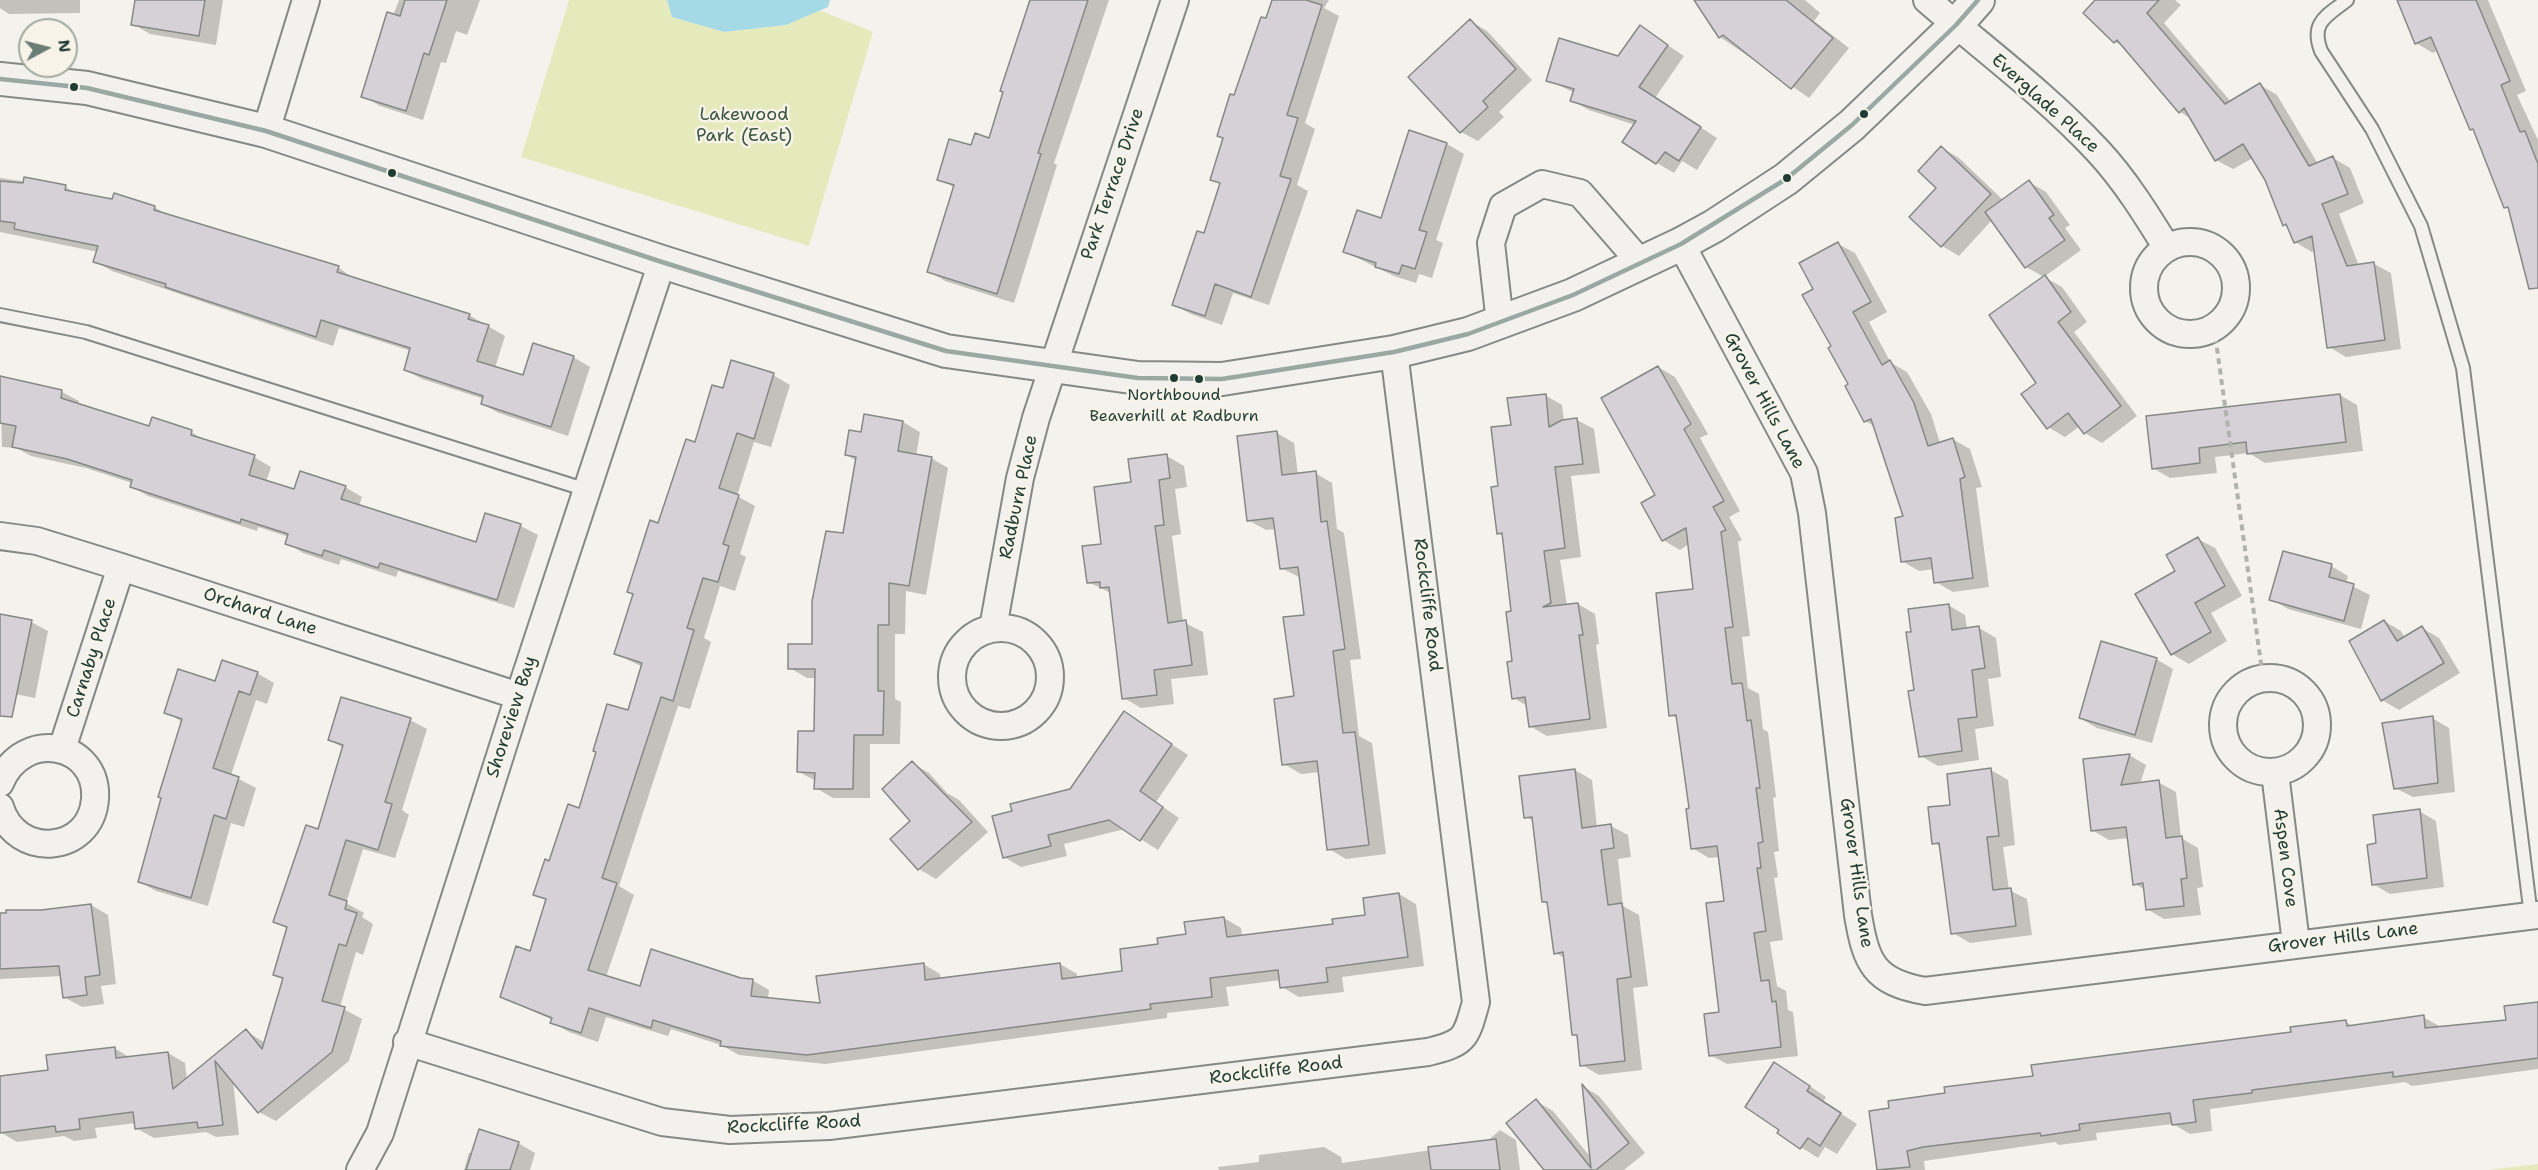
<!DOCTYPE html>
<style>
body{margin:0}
#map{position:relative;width:2538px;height:1170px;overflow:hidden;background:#f4f2ec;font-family:"Shantell Sans",sans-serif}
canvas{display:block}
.north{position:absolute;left:18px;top:18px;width:60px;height:60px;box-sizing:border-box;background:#f7f3e8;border:2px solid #a1aaa0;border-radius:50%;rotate:83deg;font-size:16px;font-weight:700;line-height:24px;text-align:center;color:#1f3d34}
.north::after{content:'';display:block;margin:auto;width:21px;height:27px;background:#6a7c74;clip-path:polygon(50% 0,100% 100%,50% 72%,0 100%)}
</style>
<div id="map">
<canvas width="2538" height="1170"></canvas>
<div class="north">N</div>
</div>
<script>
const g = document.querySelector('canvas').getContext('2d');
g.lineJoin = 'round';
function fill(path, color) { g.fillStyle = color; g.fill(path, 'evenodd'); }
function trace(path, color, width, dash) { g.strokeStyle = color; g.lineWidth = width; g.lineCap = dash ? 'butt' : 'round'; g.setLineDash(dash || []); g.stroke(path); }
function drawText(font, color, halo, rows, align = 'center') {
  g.font = font + ' "Shantell Sans",sans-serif'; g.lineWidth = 5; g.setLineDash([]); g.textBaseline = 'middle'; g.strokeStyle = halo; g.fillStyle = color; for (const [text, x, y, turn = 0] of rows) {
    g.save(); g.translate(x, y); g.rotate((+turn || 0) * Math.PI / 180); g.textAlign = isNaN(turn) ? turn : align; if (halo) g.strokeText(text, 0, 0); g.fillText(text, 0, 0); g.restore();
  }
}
fill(new Path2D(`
 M569 0H667L672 17 724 32 786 25 819 10 873 32 809 246 521 157Z
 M2538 1164V1170H2487Z`), '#e5eabd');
fill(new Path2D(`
 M667 0H830L828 7 786 25 724 32 672 17Z`), '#a5d9e6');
fill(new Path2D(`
 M0 0H80V13L9 14 0 8Z
 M137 0H223L216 45 150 34 133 24Z
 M399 0H480L467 35 456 31 446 63 441 62 423 120 380 106 363 96Z
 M1029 0H1109L1054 163 1057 165 1014 303 945 281 929 271 955 188 939 179 972 147 990 140Z
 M1274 0H1329L1324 8 1339 16 1305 123 1315 129 1297 185 1308 191 1269 305 1233 293 1222 325 1191 314 1174 305 1205 235 1221 184 1212 179 1235 97Z
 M1703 0H1805L1820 13 1814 21 1849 48 1809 98 1720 37Z
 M2097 0H2175L2181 5 2164 23 2231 102 2260 85 2277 95 2318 164 2333 158 2350 168 2364 203 2339 214 2359 266 2374 264 2391 273 2401 349 2346 357 2329 347 2315 250 2312 252 2295 242 2290 228 2284 225 2266 180 2253 158 2233 169 2216 160 2192 119 2180 112 2125 47 2115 42Z
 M2408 0H2488L2526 91 2517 95 2538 140V286L2510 210 2506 207 2475 131 2472 129 2438 50 2433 53 2416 43Z
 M1470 21 1487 31 1532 80 1499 112 1504 117 1478 141 1461 132Z
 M1640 27 1684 56 1655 98 1717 138 1697 170 1682 161 1674 173 1657 163 1624 142 1635 125 1589 110 1572 101 1575 93 1548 80 1619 57Z
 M1410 132 1447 144 1464 154 1436 240 1443 243 1432 278 1419 274 1416 283 1394 276 1345 252 1382 220Z
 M1942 148 1959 158 2004 201 2029 182 2046 192 2070 225 2065 228 2081 250 2044 277 2062 287 2087 322 2074 332 2137 416 2102 443 2085 433 2080 426 2065 437 2048 427 2038 383 2044 277 2026 267 1992 220 1959 256 1942 246 1938 188Z
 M0 178 65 187 79 194 154 207 170 216 338 267 354 279 469 315 505 336 495 368 524 377 573 357 590 367 568 436 499 413 482 404 484 399 422 379 405 370 411 351 339 328 333 346 112 271 95 261 98 252 0 232Z
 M1838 244 1855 253 1887 312 1869 322 1891 363 1907 372 1931 414 1940 443 1952 439 1970 449 1982 487 1976 488 1989 587 1953 592 1936 582 1934 569 1919 571 1902 561 1905 518 1875 427 1866 421 1833 347 1815 289Z
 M732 362 773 375 790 385 771 447 754 442 737 496 755 506 740 554 746 557 735 591 720 586 704 638 711 642 690 709 678 706 619 886 634 895 606 977 641 988 752 980 769 990 768 999 821 1004 923 964 940 974 941 980 1060 964 1077 974V979L1124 972 1160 946 1188 936 1224 918 1241 928 1242 936 1334 925 1367 916 1399 894 1416 904 1424 966 1342 977 1344 992 1299 997 1282 987 1281 980 1226 987 1229 1006 1167 1013V1018L825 1064 739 1055 721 1045 671 1029 668 1036 606 1017 598 1042 569 1032 552 1022 553 1020 501 997 531 953 547 901 535 894 629 712 643 667 616 654 659 525 696 443 724 390Z
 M1658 367 1675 377 1708 434 1700 438 1740 511 1729 517 1742 540 1738 542 1750 636 1742 637 1748 688 1759 694 1763 729 1768 732 1776 797 1773 798 1779 851 1774 852 1778 877 1774 878 1783 940 1770 942 1777 986 1786 991 1788 1010 1793 1012 1798 1056 1727 1064 1710 1055 1721 1013 1725 902 1720 857 1709 858 1692 848 1691 810 1678 719 1671 715 1695 590 1689 544 1680 550 1663 540 1657 496Z
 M0 378 62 392 79 401 78 405 150 428 191 432 208 442 254 457 271 467 266 482 295 491 345 487 362 497 359 506 477 543 486 514 521 526 538 535 514 608 398 571 396 577 341 559 339 565 303 553 287 543 289 537 258 527 257 531 148 496 131 486 132 483 86 468 31 456 17 448 2 447Z
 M1545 395 1562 405 1564 421 1577 420 1594 429 1600 473 1571 476 1581 557 1560 560 1567 606 1578 604 1595 614 1599 644 1596 645 1607 728 1547 736 1530 726 1527 706 1514 698 1513 612 1503 536 1498 533 1500 488 1512 426Z
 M2340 395 2357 405 2363 451 2265 463 2249 453 2215 457 2217 473 2170 478 2153 468 2147 418Z
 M865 415 903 422 920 432 916 456 931 458 948 468 926 595 906 591 905 634H895V699L901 702 900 744H870V798H833L816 788V781L799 772 816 733V678H807L790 668 813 645 844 535 857 461 846 455 862 433Z
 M1277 433 1294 443 1298 475 1315 473 1332 483 1337 529 1344 533 1361 659 1350 660 1359 736 1372 743 1386 854 1346 859 1329 849 1320 772 1301 774 1284 764 1306 616 1301 578 1281 568 1276 529 1266 530 1248 520Z
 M1167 456 1184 466 1187 487 1175 489 1181 534 1172 536 1183 622 1203 632 1208 675 1171 679 1174 704 1141 708 1124 698 1111 593 1088 582 1133 483Z
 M2198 539 2215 548 2242 596 2211 613 2227 641 2189 664 2172 654 2177 572Z
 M2331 566 2348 576 2346 583 2370 595 2361 629 2288 609 2271 599Z
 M1948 605 1965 615 1967 629 1979 628 1996 638 2001 677 1988 679 1994 726 1975 729 1979 760 1938 766 1921 756 1913 633Z
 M0 615 31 622 48 631 35 698 0 691Z
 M2384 621 2401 631 2405 638 2422 628 2439 638 2460 673 2399 710 2382 700Z
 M2156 659 2173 669 2152 743 2097 728 2080 718Z
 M257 673 274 683 267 704 256 700 231 775 256 788 244 827 231 823 208 906 156 891 140 882 182 722 166 712 216 683Z
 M342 699 410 720 427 729 402 810 409 815 395 858 363 849 346 903 364 913 362 917 373 924 363 955 356 952 340 1007 362 1019 349 1061 276 1121 259 1112 233 1080 239 1135 216 1137 206 1132 154 1138 136 1128V1123L95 1128 97 1138 74 1141 64 1136 17 1142 0 1132V1078L50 1071 114 1048 131 1058 168 1053 185 1063 187 1080 246 1031 265 1043 284 980 275 975 288 929 275 922 319 830 344 748 329 740Z
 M1124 713 1188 755 1156 802 1179 818 1158 850 1125 829 1064 844 1067 856 1021 867 1004 857 1071 790Z
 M2432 718 2449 728 2455 792 2413 797 2395 788Z
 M2129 755 2146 765 2140 784 2158 782 2176 792 2181 838 2198 848 2203 887 2197 888 2201 915 2164 919 2147 909 2145 890 2135 884 2129 838 2109 840 2092 830Z
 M912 763 929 773 947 793 959 800 988 832 936 879 919 869 912 821Z
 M1575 770 1592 780 1597 827 1611 826 1628 835 1631 857 1618 859 1623 906 1639 915 1648 986 1633 988 1642 1070 1599 1075 1582 1065 1579 1038 1573 1034 1565 958 1555 953 1549 904 1543 902 1534 821 1526 817Z
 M1991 770 2008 780 2015 845 2003 847 2009 890 2027 899 2032 935 1970 943 1953 933 1941 847 1934 843 1952 806Z
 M2419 811 2436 821 2444 887 2390 894 2373 884 2377 845Z
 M91 905 108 915 116 984 101 986 104 1004 82 1007 64 997 62 976 0 979V914Z
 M2538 1004V1069L2412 1086 2405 1082 2210 1109 2212 1131 2190 1134 2173 1124 2096 1133 2097 1140 2059 1145 2055 1142 1924 1161 1925 1170H1878L1871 1112 2034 1077 2346 1022 2354 1027 2423 1017 2441 1027 2507 1022Z
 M1792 1074 1826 1097 1823 1102 1857 1124 1837 1154 1825 1147 1818 1158 1779 1133Z
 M1584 1087 1599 1096 1645 1153 1624 1170H1546L1536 1101 1553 1111 1592 1159Z
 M1500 1130 1516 1140 1520 1170H1219L1218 1167 1259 1162V1155L1324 1147 1341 1157 1342 1163 1486 1142Z
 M518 1143 535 1153 530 1170H464L469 1153Z`), '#0003');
const building = new Path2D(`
 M135 0H205L199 36 131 25Z
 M405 0H447L429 55 424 53 406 111 361 97 387 12 400 16Z
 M1030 0H1088L1038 153 1041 154 997 294 927 272 954 185 937 180 949 139 971 145 975 133 989 138 1003 92 1000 91Z
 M1272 0H1306L1322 5 1287 115 1298 118 1280 176 1291 179 1251 297 1215 284 1205 316 1172 305 1197 231 1204 233 1220 183 1210 180 1223 138 1217 136 1230 94 1234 95 1261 17 1266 18Z
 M1694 0H1786L1833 38 1791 89 1723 35 1719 38Z
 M2095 0H2159L2147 13 2225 104 2260 83 2309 166 2333 156 2348 194 2322 204 2347 266 2374 262 2385 340 2327 348 2312 236 2294 243 2286 224 2283 226 2265 180 2243 144 2215 161 2184 108 2179 113 2117 40 2114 43 2083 13Z
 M2397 0H2476L2510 81 2501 85 2520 132 2525 131 2538 164V288L2529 289 2508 207 2504 208 2473 129 2470 130 2431 37 2415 44Z
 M1470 19 1516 69 1483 101 1488 107 1460 133 1408 77Z
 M1640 25 1668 45 1639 87 1701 127 1679 161 1665 152 1656 164 1622 142 1636 121 1570 101 1574 89 1546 81 1559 38 1618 56Z
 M1409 130 1447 143 1419 230 1427 232 1415 269 1402 265 1399 274 1375 267 1376 263 1343 252 1357 210 1381 218Z
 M1941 146 1991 194 1941 247 1909 217 1936 188 1918 171Z
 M24 177 66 185 65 190 112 199 114 193 155 206 154 210 339 266 337 272 470 314 468 319 489 325 477 361 523 375 533 343 574 356 551 427 481 404 483 396 404 370 410 348 321 320 316 337 165 287 166 284 93 262 98 246 14 229 15 223 0 221V181L23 183Z
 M2029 180 2054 215 2049 218 2065 240 2025 268 1985 212Z
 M1838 242 1871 302 1853 312 1882 365 1890 360 1914 403 1928 446 1953 438 1965 477 1960 479 1973 578 1934 583 1931 558 1901 562 1895 518 1903 516 1871 419 1864 422 1845 386 1848 384 1828 348 1831 346 1802 295 1813 289 1799 263Z
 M2045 275 2071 312 2058 322 2121 406 2084 434 2068 413 2047 429 2021 394 2036 383 1989 315Z
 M731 360 774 373 754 439 737 433 719 488 739 495 723 544 729 546 718 582 703 578 687 628 694 630 673 701 661 697 602 878 617 883 588 970 640 986 651 949 741 978 753 979 751 996 820 1003 816 976 924 963 925 980 1060 963 1062 979 1122 971 1120 949 1158 944 1157 938 1186 934 1184 922 1224 917 1227 937 1333 924 1332 919 1365 915 1363 898 1399 893 1408 957 1326 968 1328 982 1280 988 1278 970 1210 978 1212 997 1150 1004 1151 1009 807 1055 720 1046 721 1041 653 1020 651 1028 589 1008 581 1033 550 1023 552 1018 500 997 516 946 530 951 546 899 533 895 545 859 549 861 568 804 579 808 596 752 593 751 607 704 628 710 642 663 614 654 633 594 627 592 650 520 658 523 686 439 695 442 712 385 723 388Z
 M1658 366 1691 424 1684 429 1724 501 1713 507 1726 530 1721 532 1733 627 1725 628 1732 684 1742 683 1747 721 1751 720 1760 788H1756L1763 842 1758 843 1761 868H1757L1766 931 1754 933 1761 981 1769 980 1772 1002 1776 1001 1781 1047 1709 1056 1704 1014 1719 1012 1706 903 1724 901 1717 846 1691 849 1686 809 1689 808 1676 715 1669 716 1656 593 1693 589 1686 528 1662 541 1641 503 1655 495 1601 398Z
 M0 376 62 390 61 398 149 426 152 417 192 430 191 435 255 455 249 475 294 489 300 471 346 486 341 499 476 542 485 513 521 524 497 600 380 563 378 568 324 550 322 556 285 544 288 534 241 519 240 523 130 487 132 480 67 459 12 447 16 426 0 423Z
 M1546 394 1549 427 1562 420 1577 418 1583 464 1555 467 1565 548 1544 551 1551 603 1543 607 1578 603 1583 635H1579L1590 719 1529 727 1525 697 1512 699 1507 662 1512 661 1506 612 1511 611 1502 533 1497 534 1491 487 1498 486 1491 427 1511 425 1507 398Z
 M2340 394 2346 442 2247 454 2246 442 2199 448 2200 463 2152 469 2146 416Z
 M864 414 903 421 898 451 932 457 909 586 889 583V625H878V691H884L883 735H854L853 789H814L815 773 797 772 798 731H814L815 669H788V644H812V601L826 531 843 533 856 457 845 455 849 430 861 432Z
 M1277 431 1282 475 1316 471 1321 522 1327 521 1345 649 1333 651 1343 733 1355 732 1369 845 1327 850 1317 761 1282 765 1274 699 1294 696 1283 617 1304 615 1298 567 1280 569 1273 518 1247 521 1237 436Z
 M1167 454 1170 478 1159 480 1164 525 1155 526 1168 623 1186 620 1192 665 1154 670 1157 695 1122 699 1109 587 1100 588V582L1087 583 1082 546 1101 544 1094 487 1131 482 1128 459Z
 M2198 537 2225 586 2195 603 2211 632 2171 655 2135 594 2175 571 2166 555Z
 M2283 551 2332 564 2329 577 2354 584 2344 621 2269 600Z
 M1949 604 1952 630 1979 626 1985 668 1972 670 1977 717 1958 719 1962 751 1919 757 1908 691 1914 690 1906 632H1911L1908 609Z
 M0 614 32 620 12 717 0 716Z
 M2384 620 2397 641 2422 626 2444 663 2381 701 2349 641Z
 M2101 641 2157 658 2135 735 2079 718Z
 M222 660 258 672 250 695 239 691 213 768 239 777 226 819 214 815 191 898 138 882 161 798 158 797 182 719 164 713 178 669 215 681Z
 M341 697 411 718 385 802 392 804 378 850 346 840 329 895 347 901 345 909 357 913 346 946 339 944 322 1001 345 1007 332 1052 258 1113 215 1061 223 1125 198 1128 197 1122 135 1129 133 1112 79 1119 80 1129 56 1132 55 1126 0 1133V1076L48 1070 46 1055 115 1047 116 1058 168 1052 173 1089 246 1029 262 1049 283 978 273 975 287 927 273 922 306 825 318 829 343 745 328 740Z
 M1124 711 1172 744 1140 791 1163 807 1140 841 1109 820 1048 835 1051 846 1003 858 992 816 1012 811 1010 804 1070 789Z
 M2433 716 2438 783 2394 789 2382 723Z
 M2130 754 2121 785 2159 780 2166 838 2182 836 2187 878 2181 879 2184 906 2146 910 2143 883 2133 885 2126 827 2091 831 2083 759Z
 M912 761 972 822 918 870 890 839 910 821 882 789Z
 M1991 768 1999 836 1987 837 1993 890 2011 888 2016 926 1951 934 1939 843 1932 844 1928 807 1950 805 1947 774Z
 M1575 769 1582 828 1611 824 1614 848 1601 850 1608 905 1622 903 1631 977 1617 979 1625 1061 1580 1066 1577 1035H1572L1563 952 1554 954 1547 902H1542L1532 817 1524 818 1519 776Z
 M2420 809 2427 878 2372 885 2367 845 2376 843 2373 815Z
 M91 904 100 975 85 977 87 995 63 998 59 966 0 969V913H6V910H41Z
 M2538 1002V1058L2393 1077V1072L2252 1090V1093L2193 1100 2196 1122 2172 1125 2170 1113 2079 1124 2080 1130 2041 1136 2040 1133 1923 1147 1907 1151 1910 1167 1877 1170 1869 1111 1889 1108 1888 1101 1945 1093 1944 1087 2033 1076 2031 1065 2291 1032 2290 1027 2346 1020 2347 1026 2424 1015 2425 1028 2506 1020 2504 1006Z
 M1774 1062 1810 1086 1807 1091 1841 1113 1820 1146 1808 1138 1800 1149 1777 1133 1779 1130 1745 1107Z
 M1582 1084 1629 1143 1596 1170H1544L1506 1123 1536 1099 1591 1168Z
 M479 1129 519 1142 510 1170H466Z
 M1496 1139 1500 1170H1431L1428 1147Z`);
fill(building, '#d6d0d7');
trace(building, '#848985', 1.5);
const service = new Path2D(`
 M2347 0C2327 16 2310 22 2321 51L2372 129 2421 226 2463 368 2531 916
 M0 315 86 332 587 490`);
const minor = new Path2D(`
 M1927 0C1985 50 2046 95 2098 151 2125 180 2146 214 2167 248
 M266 131 306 0
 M2144 288a46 46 0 1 1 92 0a46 46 0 1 1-92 0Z
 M1681 244 1804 473 1812 513 1858 915C1866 963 1874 982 1925 991L2538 915
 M1500 323 1491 243 1503 206 1542 184 1580 193 1640 262
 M0 536 37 541 121 567 519 696
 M993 628 1020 478 1036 418 1175 0
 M952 677a49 49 0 1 1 98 0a49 49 0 1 1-98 0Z
 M2223 725a47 47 0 1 1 94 0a47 47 0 1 1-94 0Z
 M62 749 121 567
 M2275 773 2296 943
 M0 783C23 727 99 743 95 799 91 854 16 860 0 807
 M407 1042 662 1122 730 1130 829 1126 1428 1052C1466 1043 1466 1038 1476 1002L1394 352
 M360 1170 380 1133 519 696 662 262`);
const tertiary = new Path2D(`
 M0 79 87 88 266 131 662 262 946 351 1138 378 1222 379 1394 352 1468 334 1573 295 1681 244 1714 226 1786 179 1852 125 1956 25 1978 0`);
trace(service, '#848985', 16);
trace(minor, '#848985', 30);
trace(tertiary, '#848985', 36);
trace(new Path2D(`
 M2214 327 2263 678`), '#b0b2ae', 4, [6, 4.5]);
trace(service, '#f2f1ed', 12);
trace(minor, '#f2f1ed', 26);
trace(tertiary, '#f2f1ed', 32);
trace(new Path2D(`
 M0 79 87 88 266 131 662 262 946 351 1138 378 1222 379 1394 352 1468 334 1573 295 1681 244 1786 179 1852 125 1956 25 1978 0`), '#9aa8a4', 4.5);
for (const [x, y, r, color] of [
 [74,87,5,"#1f3d34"],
 [1864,114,5,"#1f3d34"],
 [392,173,5,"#1f3d34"],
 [1787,178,5,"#1f3d34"],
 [1174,378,5,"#1f3d34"],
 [1199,379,5,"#1f3d34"]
]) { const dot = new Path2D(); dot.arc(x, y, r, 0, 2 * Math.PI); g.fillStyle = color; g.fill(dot); trace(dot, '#f7f3e8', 2); }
drawText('16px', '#1f3d34', '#f7f3e8', [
 ["Northbound",1174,396],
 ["Beaverhill at Radburn",1174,417]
]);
drawText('18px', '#1f3d34', '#f7f3e8', [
 ["Everglade Place",2045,104,42],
 ["Park Terrace Drive",1113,184,-71],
 ["Grover Hills Lane",1764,401,62],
 ["Radburn Place",1019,497,-78],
 ["Rockcliffe Road",1427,605,83],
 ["Orchard Lane",260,612,18],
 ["Carnaby Place",92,658,-72],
 ["Shoreview Bay",512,717,-72],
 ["Aspen Cove",2285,858,83],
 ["Grover Hills Lane",1856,873,82],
 ["Grover Hills Lane",2343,938,-7],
 ["Rockcliffe Road",1276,1071,-7],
 ["Rockcliffe Road",794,1125,-3]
]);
drawText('18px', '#3b5643', '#f7f3e8', [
 ["Lakewood",744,115],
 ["Park (East)",744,136]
]);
</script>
